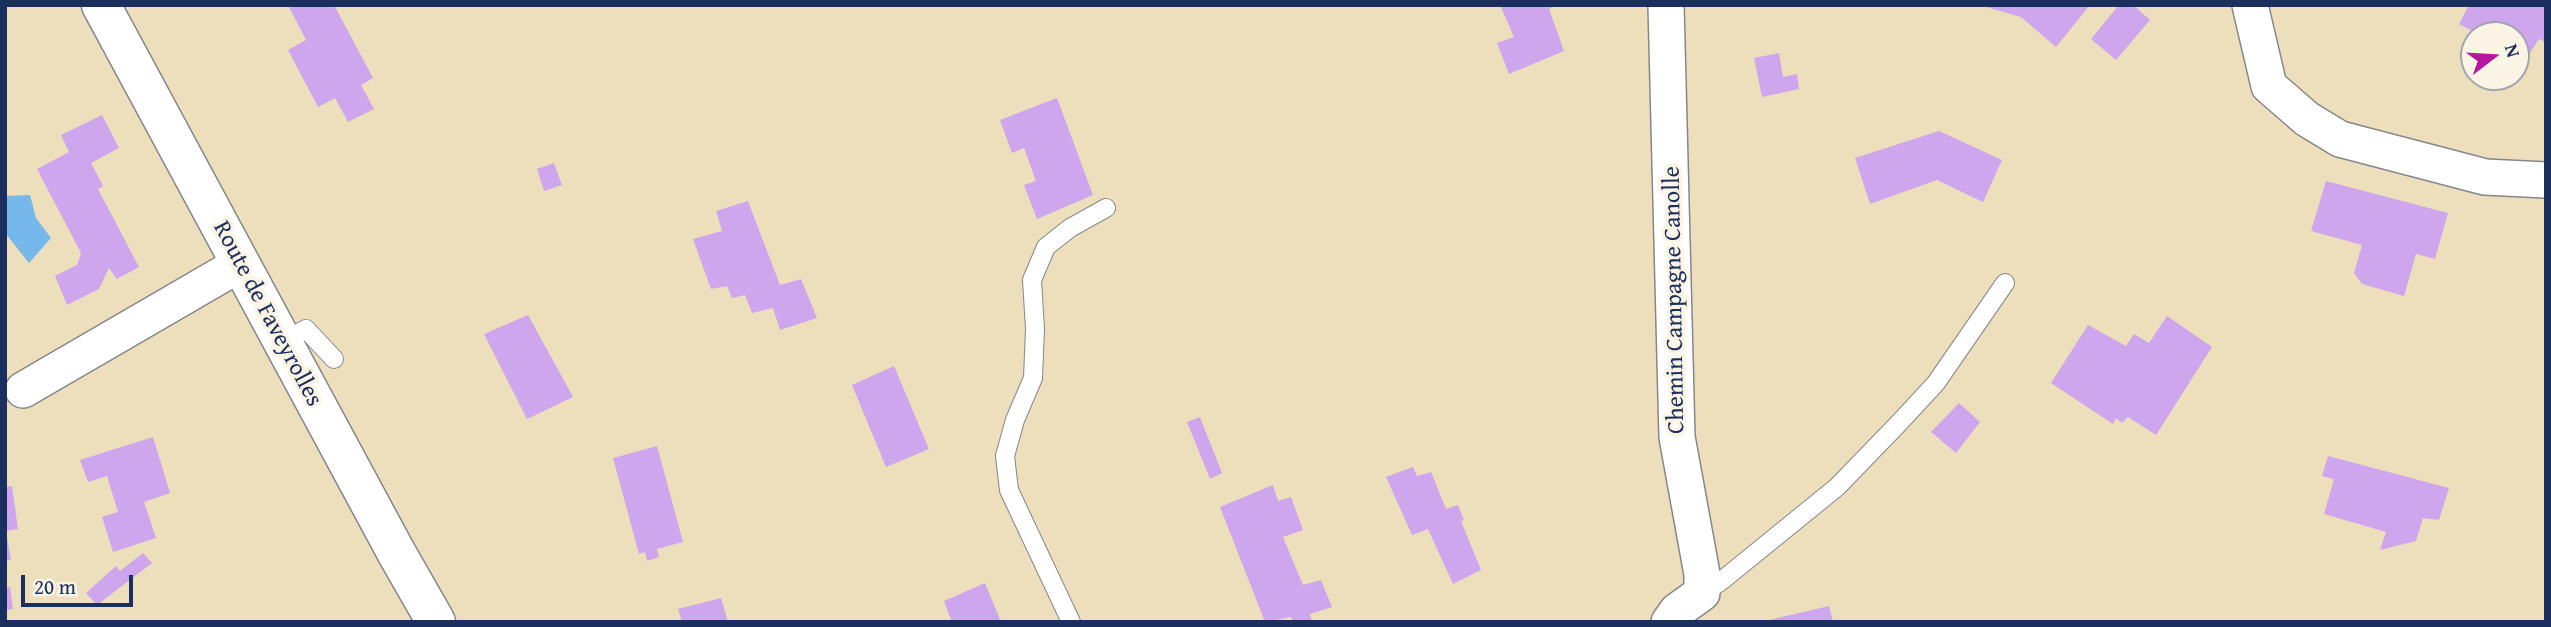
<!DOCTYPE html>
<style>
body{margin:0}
#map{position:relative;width:2551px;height:627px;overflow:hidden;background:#eddfbc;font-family:"Gentium Book Plus",serif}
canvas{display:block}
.frame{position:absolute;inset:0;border:7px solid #1b2f5e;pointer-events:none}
.north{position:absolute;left:2460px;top:21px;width:70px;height:70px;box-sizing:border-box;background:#fcf5e5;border:2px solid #a2a6af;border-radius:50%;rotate:73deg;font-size:19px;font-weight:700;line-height:28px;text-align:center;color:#1b2f5e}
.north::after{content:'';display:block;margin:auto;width:24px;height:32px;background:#b5179e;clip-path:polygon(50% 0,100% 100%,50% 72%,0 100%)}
.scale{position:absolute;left:21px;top:575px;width:112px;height:32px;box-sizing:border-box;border:4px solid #1b2f5e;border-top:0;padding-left:9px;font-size:21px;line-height:24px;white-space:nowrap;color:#1b2f5e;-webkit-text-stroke:5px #fcf5e5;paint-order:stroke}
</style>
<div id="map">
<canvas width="2551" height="627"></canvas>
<div class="frame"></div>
<div class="north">N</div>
<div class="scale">20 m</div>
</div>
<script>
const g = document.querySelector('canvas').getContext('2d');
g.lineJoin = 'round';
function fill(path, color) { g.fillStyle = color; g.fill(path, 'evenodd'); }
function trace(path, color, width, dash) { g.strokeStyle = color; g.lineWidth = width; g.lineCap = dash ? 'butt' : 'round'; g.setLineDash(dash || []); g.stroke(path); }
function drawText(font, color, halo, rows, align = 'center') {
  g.font = font + ' "Gentium Book Plus",serif'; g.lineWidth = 7; g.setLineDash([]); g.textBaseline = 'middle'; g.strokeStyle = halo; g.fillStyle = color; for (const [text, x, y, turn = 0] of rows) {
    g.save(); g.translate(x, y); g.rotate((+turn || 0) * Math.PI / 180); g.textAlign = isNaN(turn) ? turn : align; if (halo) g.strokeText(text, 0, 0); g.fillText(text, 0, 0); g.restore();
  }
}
fill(new Path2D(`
 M30 195 36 218 51 238 29 263 6 234 5 196Z`), '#76b8eb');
fill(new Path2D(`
 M288 5H334L373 78 361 85 374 109 348 122 335 98 318 107 288 50 306 40Z
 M1500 5H1557L1549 9 1564 51 1509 74 1497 43 1514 37Z
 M1979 5H2090L2056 47 2021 17Z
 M2119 5H2133L2150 20 2116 60 2091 39Z
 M2469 5H2546V42L2539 39 2526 59 2516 54V35H2480L2459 24Z
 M1779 53 1783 77 1797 74 1799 89 1762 97 1754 58Z
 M1057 98 1093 195 1037 219 1024 185 1036 181 1024 148 1012 153 1000 120Z
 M102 115 119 148 91 163 103 186 98 189 139 267 117 279 109 268 99 289 67 305 55 276 77 265 81 253 37 169 69 152 61 135Z
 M1939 131 2002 160 1983 202 1937 180 1870 204 1855 158Z
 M554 163 562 185 544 191 537 169Z
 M2326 181 2448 213 2435 259 2416 254 2404 296 2362 284 2354 273 2362 245 2311 231Z
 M748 201 780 285 801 279 817 318 780 330 773 308 752 313 745 295 732 298 727 286 711 289 693 239 722 231 716 211Z
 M528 315 573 397 527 419 484 334Z
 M2167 316 2212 347 2156 435 2128 417 2122 423 2116 418 2113 424 2051 383 2088 325 2126 346 2134 334 2149 343Z
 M894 366 929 449 886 467 852 385Z
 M1959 403 1980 422 1956 453 1931 432Z
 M1200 417 1222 473 1210 479 1187 422Z
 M153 437 170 493 144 502 156 538 113 552 102 517 118 512 107 476 88 482 80 460Z
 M657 446 683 542 657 549 659 557 647 561 645 552 639 554 613 458Z
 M2328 456 2449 488 2439 520 2423 518 2416 541 2380 550 2386 532 2324 514 2334 479 2322 476Z
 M1413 467 1417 476 1431 472 1446 509 1458 505 1464 520 1461 521 1481 570 1453 584 1428 529 1412 535 1386 477Z
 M1273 485 1278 501 1291 497 1303 530 1283 537 1303 585 1321 580 1332 607 1310 614 1312 622H1293L1291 617 1265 622 1220 507Z
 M12 486 18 529 6 531 11 560 5 561V487Z
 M143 553 152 563 97 605 86 593 116 566 120 571Z
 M985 583 1001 622H952L944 601Z
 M10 587 13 609 5 610V588Z
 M721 598 728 622H682L678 609Z
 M1829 606 1833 622H1765V621Z`), '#cda6ed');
const service = new Path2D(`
 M282 342 306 329 334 359
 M1702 593 1720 582 1837 487 1899 423 1936 383 2005 283
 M1071 622 1009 490 1005 456 1015 420 1033 378 1035 329 1032 280 1046 247 1070 228 1106 208`);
const minor = new Path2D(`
 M1666 5 1677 437 1702 574V593L1677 611 1669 622
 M2250 5 2269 86 2307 119 2340 139 2485 177 2546 180
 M23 390 240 264`);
const secondary = new Path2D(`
 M101 5 396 552 436 622`);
trace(service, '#84878d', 20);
trace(minor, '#84878d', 38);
trace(secondary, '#84878d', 41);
trace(service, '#fff', 18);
trace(minor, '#fff', 35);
trace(secondary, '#fff', 38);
drawText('24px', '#1b2f5e', '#fcf5e5', [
 ["Chemin Campagne Canolle",1675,300,-91],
 ["Route de Faveyrolles",267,314,62]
]);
</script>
